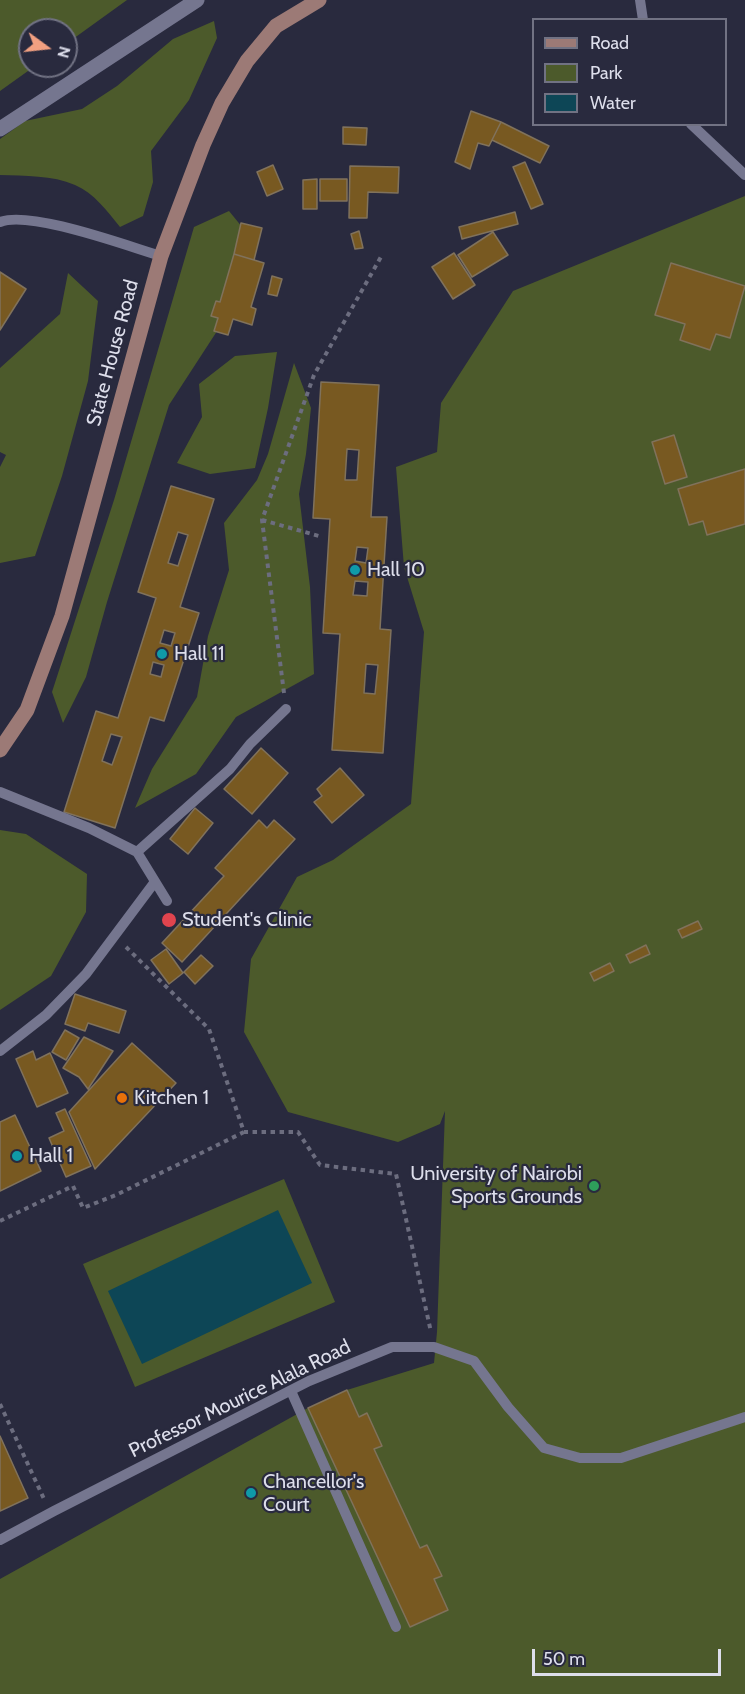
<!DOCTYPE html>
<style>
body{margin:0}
#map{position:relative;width:745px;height:1694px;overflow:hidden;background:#292a3e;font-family:Cabin,sans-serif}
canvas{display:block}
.legend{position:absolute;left:532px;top:18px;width:195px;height:108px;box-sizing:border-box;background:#292a3e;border:2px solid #717283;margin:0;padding:8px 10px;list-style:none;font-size:18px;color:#dddeeb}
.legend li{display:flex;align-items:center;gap:12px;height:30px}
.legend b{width:30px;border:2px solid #717283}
.north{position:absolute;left:18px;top:18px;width:60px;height:60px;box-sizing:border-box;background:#292a3e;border:2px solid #717283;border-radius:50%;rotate:105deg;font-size:16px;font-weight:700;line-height:24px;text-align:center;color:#dddeeb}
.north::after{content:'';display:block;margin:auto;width:21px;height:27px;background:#f2a081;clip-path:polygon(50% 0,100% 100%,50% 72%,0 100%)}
.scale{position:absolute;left:532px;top:1649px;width:189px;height:27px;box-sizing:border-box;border:3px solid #dddeeb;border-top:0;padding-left:8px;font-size:18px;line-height:21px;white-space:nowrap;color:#dddeeb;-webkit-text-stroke:4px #292a3e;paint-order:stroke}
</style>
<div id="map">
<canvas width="745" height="1694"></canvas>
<ul class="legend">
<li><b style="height:8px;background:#9c7a76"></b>Road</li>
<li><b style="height:16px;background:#4c5a2b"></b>Park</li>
<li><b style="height:16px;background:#0d4656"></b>Water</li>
</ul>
<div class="north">N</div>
<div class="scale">50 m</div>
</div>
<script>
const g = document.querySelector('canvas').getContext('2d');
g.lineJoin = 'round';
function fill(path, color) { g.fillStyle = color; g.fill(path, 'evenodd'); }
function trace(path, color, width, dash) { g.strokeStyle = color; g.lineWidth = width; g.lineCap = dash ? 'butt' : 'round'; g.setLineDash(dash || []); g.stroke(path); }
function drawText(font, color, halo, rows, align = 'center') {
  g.font = font + ' Cabin,sans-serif'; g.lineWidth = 4.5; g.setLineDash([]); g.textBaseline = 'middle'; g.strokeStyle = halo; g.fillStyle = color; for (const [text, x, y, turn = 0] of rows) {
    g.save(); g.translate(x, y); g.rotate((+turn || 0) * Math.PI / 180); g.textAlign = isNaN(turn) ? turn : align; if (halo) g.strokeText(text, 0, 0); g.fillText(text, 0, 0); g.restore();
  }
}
fill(new Path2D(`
 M0 0H127L66 44V30H30V66H35L0 91Z
 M214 21 217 38 189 100 151 151 153 182 143 216 120 227C108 212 94 193 75 185 52 175 25 176 0 175V139L25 121 82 109 117 86 173 39Z
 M745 196V1694H0V1579L308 1408 347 1390 434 1363 437 1332 445 1111 440 1124 398 1142 288 1112 244 1032 251 959 297 877 333 860 411 804 424 632 404 567 396 467 437 452 441 403 513 291Z
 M229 211 256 244 221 325 169 405 107 602 86 677 63 723 52 692 114 500 194 227Z
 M68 273 98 301 88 381 62 476 35 556 0 563V467L6 455 0 452V368L60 314Z
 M277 352 268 408 255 468 210 474 177 463 202 417 199 384 235 356Z
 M294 363 311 408 306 454 299 494 310 587 314 674 236 717 196 774 135 808 152 769 197 697 208 636 229 570 224 523 257 480 268 454Z
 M0 830 26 834 87 874 86 912 51 976 0 1010Z
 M284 1179 335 1302 135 1387 83 1264Z`), '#4c5a2b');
fill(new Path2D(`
 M278 1210 312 1283 142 1364 108 1291Z`), '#0d4656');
const building = new Path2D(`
 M471 111 501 122 489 146 478 143 470 169 455 162Z
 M501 122 549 146 540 163 492 140Z
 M343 127 367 128 366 145 343 144Z
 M525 162 543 204 531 209 513 167Z
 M273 165 283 189 267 196 257 172Z
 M350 166 399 167 398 193 368 192 367 218H349Z
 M317 179V209H303V180Z
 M320 179H347V201H320Z
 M515 212 518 224 462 239 459 227Z
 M241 223 262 228 254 260 234 254Z
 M359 231 363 248 355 249 351 234Z
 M493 232 508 255 472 277 458 255Z
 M454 253 475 285 453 299 432 267Z
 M234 254 264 263 251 307 256 309 252 325 233 319 228 335 214 331 218 318 211 316 216 301 220 302Z
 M671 263 745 286 730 338 716 334 710 350 680 340 685 324 655 315Z
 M0 272 26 289 0 330Z
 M272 276 282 279 277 296 268 294Z
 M321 382 379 385 371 517H387L380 629 391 630 383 753 332 750 340 634 323 633 330 519 313 518ZM347 449 359 450 357 480H345ZM357 547 368 548 366 563 355 561ZM355 581 368 582 367 596 353 595ZM366 664 378 665 375 694 364 693Z
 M674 435 687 477 665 484 652 442Z
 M745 469V524L707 535 703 521 689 525 678 489Z
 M171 486 214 499 180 607 199 613 164 721 150 717 115 828 64 812 96 711 118 718 156 598 138 592ZM178 532 188 535 178 566 168 563ZM164 630 175 633 171 646 160 643ZM153 662 164 665 161 677 150 674ZM111 734 122 737 112 765 102 761Z
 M261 748 288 773 252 814 224 789Z
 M340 768 364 795 332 823 314 802 322 796 317 789Z
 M195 808 213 823 188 854 170 839Z
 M259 820 267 828 274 820 295 839 182 962 162 943 224 876 215 868Z
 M698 921 702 929 682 938 678 930Z
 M646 945 650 954 630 963 626 955Z
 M166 949 183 973 169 984 151 960Z
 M201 955 213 966 195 984 184 972Z
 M610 963 614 971 594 981 590 973Z
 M75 994 126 1011 119 1033 88 1023 85 1031 65 1024Z
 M65 1030 79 1038 66 1060 52 1052Z
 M84 1037 113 1051 88 1089 79 1077 63 1068Z
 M132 1043 176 1083 95 1169 69 1112Z
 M33 1051 36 1060 50 1053 68 1093 37 1107 16 1059Z
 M65 1109 91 1166 66 1177 49 1138 64 1131 56 1113Z
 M15 1115 41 1171 0 1191V1122Z
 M347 1390 359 1417 367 1413 382 1446 374 1449 420 1548 427 1545 442 1576 434 1579 448 1610 410 1627 308 1408Z
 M0 1436 28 1498 0 1511Z`);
fill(building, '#785921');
trace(building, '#80725c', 1.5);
trace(new Path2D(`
 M262 520 319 536
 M284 693 262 520 314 375 382 255
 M126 947 209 1029 244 1132H298L320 1165 396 1174 431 1332
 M0 1221 73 1186 83 1208 116 1195 244 1132
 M0 1404 44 1499`), '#6c6d7f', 4, [4.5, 4.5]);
trace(new Path2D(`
 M640 0 643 20
 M691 124 745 175
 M0 222C30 210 127 246 161 256
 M0 792 89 828 137 852 167 901
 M137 852 230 769 250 744 286 709
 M0 1051 46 1015 86 974 154 883
 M291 1391 396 1627
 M0 1540 54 1511 309 1381 392 1347H434L474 1361 508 1407 544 1448 580 1458H621L745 1417`), '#75768f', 10);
trace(new Path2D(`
 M0 129 197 0`), '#75768f', 15);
trace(new Path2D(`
 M0 750 27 710 62 616 161 256 203 145 222 103 247 61 276 26 319 0`), '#9c7a76', 15);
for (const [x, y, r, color] of [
 [355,570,6,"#0f9aa8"],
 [162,654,6,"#0f9aa8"],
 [169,920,8,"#e0444e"],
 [122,1098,6,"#e8710a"],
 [17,1156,6,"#0f9aa8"],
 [594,1186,6,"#2e9e5b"],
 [251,1493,6,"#0f9aa8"]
]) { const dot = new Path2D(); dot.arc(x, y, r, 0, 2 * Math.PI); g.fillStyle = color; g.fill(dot); trace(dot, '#292a3e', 2); }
drawText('20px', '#dddeeb', '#292a3e', [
 ["State House Road",113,353,-75],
 ["Professor Mourice Alala Road",240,1399,-26]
]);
drawText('20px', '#dddeeb', '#292a3e', [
 ["Hall 10",367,570],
 ["Hall 11",174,654],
 ["Student's Clinic",182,920],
 ["Kitchen 1",134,1098],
 ["Hall 1",29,1156],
 ["University of Nairobi",582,1174,"right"],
 ["Sports Grounds",582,1197,"right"],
 ["Chancellor's",263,1482],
 ["Court",263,1505]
], 'left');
</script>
